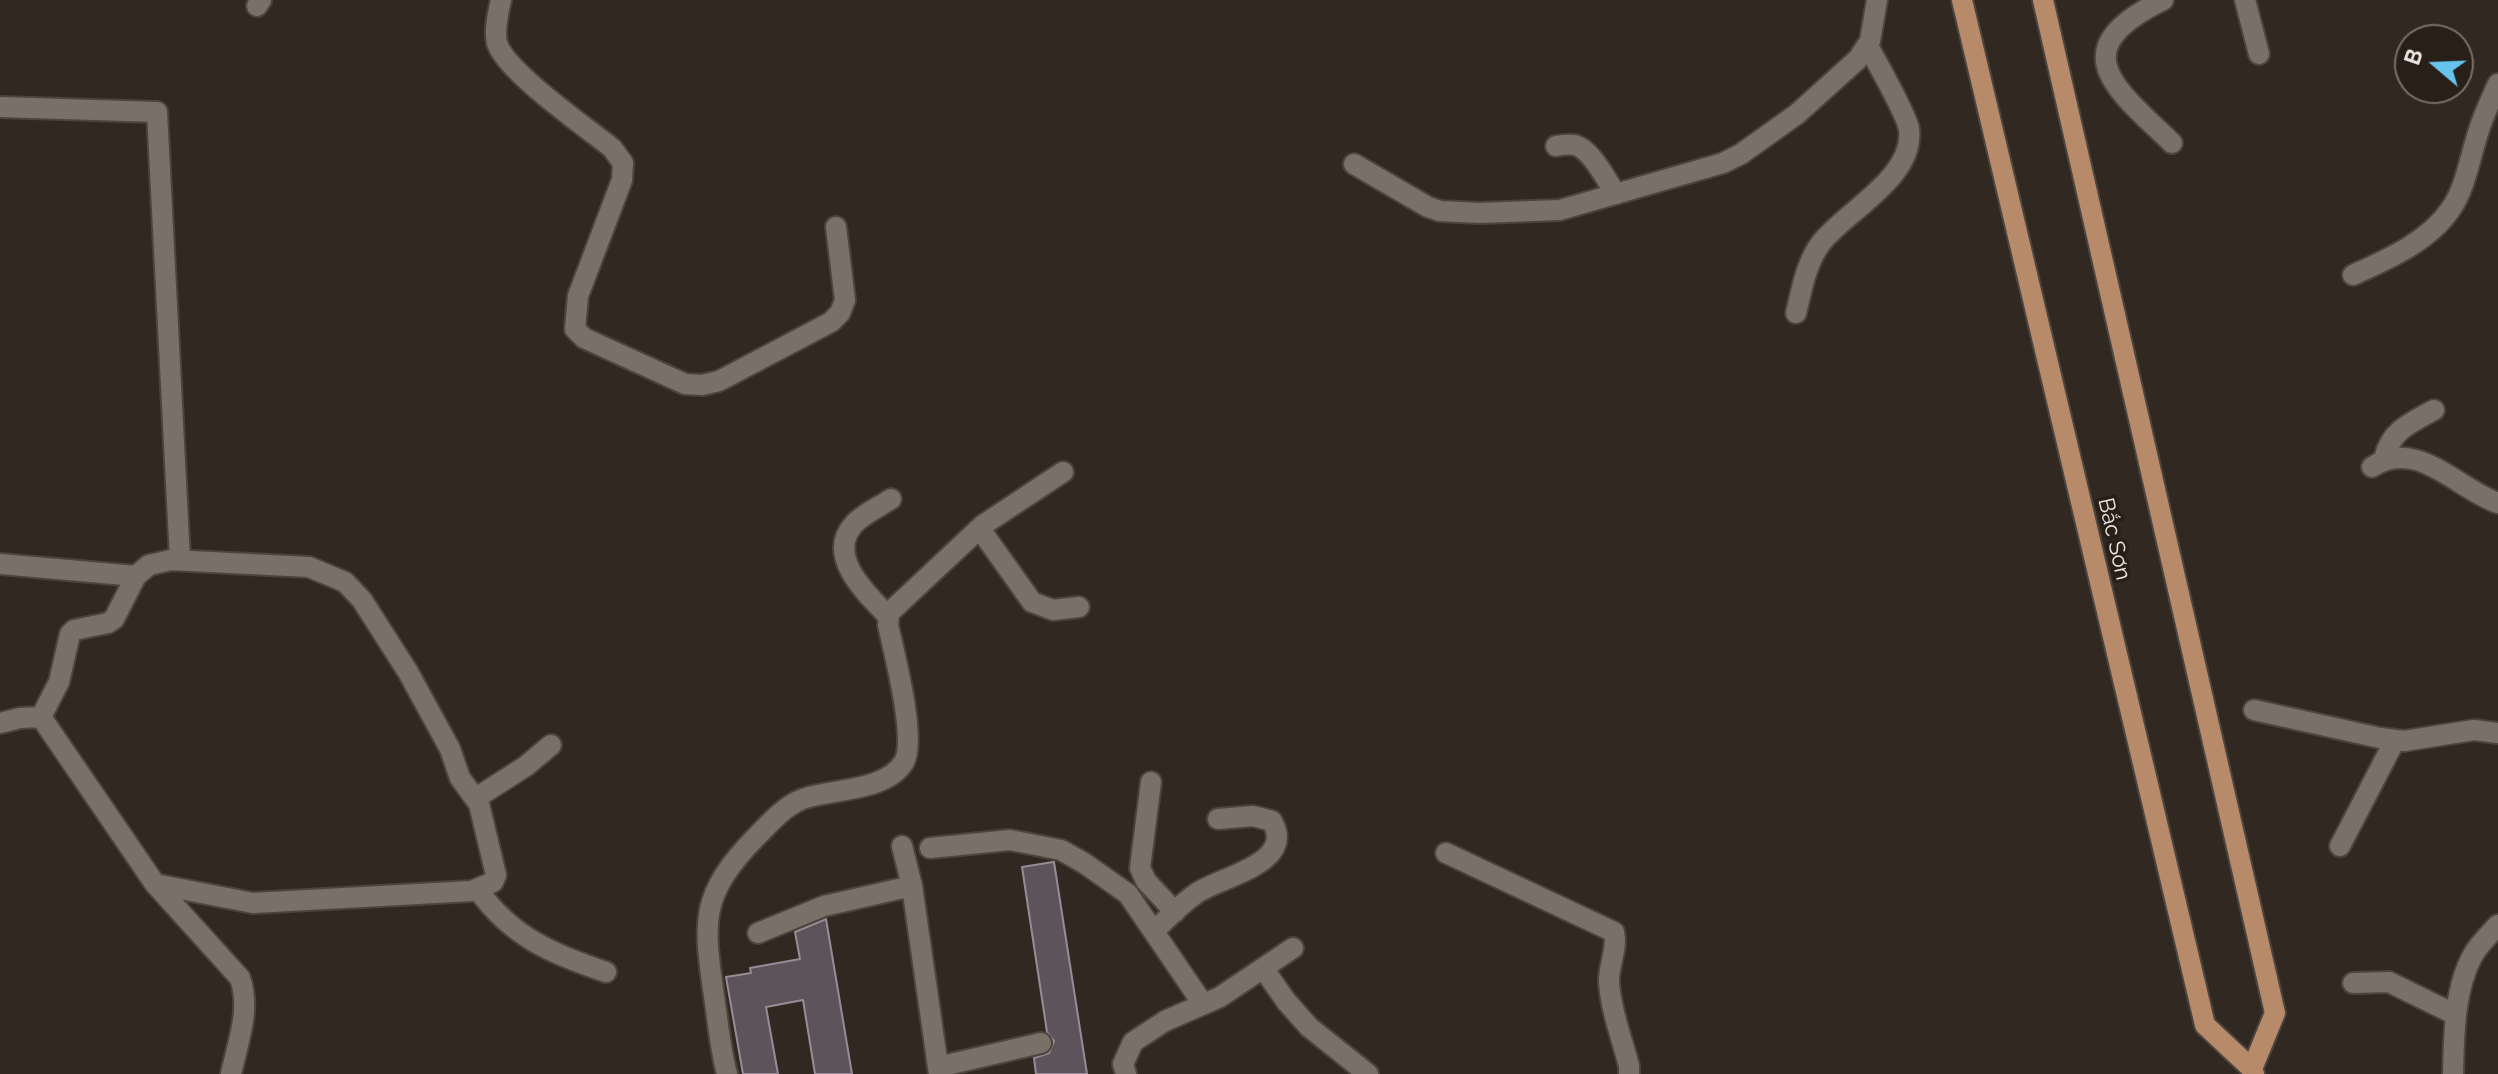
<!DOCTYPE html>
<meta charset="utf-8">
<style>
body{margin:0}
#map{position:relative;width:2498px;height:1074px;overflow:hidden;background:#312921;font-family:Raleway,sans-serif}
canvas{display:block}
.north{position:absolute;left:2394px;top:24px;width:80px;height:80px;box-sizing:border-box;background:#271f18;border:2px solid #766f69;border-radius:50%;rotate:289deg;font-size:22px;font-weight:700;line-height:32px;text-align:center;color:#ece7e2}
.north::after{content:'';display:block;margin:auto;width:28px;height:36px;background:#67c4ef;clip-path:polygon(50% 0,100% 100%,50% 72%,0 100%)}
</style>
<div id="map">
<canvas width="2498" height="1074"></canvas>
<div class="north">B</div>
</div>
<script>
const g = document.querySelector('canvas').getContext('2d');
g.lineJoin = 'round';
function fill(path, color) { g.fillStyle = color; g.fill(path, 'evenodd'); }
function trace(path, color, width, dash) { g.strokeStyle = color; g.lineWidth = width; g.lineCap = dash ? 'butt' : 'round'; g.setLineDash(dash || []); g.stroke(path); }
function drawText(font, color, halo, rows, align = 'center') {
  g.font = font + ' Raleway,sans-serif'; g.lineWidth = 7; g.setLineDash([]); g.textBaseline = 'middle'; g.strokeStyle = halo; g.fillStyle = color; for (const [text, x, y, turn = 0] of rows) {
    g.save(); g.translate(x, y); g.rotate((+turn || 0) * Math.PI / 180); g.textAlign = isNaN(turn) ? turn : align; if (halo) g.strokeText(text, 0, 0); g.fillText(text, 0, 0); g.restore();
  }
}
const building = new Path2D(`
 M1053 862H1054L1087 1074H1036L1034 1058 1049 1053 1054 1041 1047 1032 1022 867Z
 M826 919 852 1074H815L803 1000 766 1007 778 1074H743L726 977 751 973 750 968 800 959 795 932Z`);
fill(building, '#5d535b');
trace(building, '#978c95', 2);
const minor = new Path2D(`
 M501 0C498 13 494 30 497 43 505 71 587 128 612 148L623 163 622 180 578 296 575 329 584 338 685 384 702 385 719 381 831 322 840 313 845 300 836 227
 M2163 0C2061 50 2115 88 2172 143
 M2245 0 2259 54
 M257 6 261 0
 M0 107 157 112 180 560
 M1556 146C1562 145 1569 144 1575 145 1592 150 1606 180 1616 194
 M1354 164 1428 207 1440 211 1479 213 1560 210 1723 163 1741 154 1797 114 1858 59 1870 41 1877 0
 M2353 275C2386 260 2428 242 2450 210 2466 188 2470 156 2479 130 2484 114 2491 99 2498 84
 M1796 313C1802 289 1806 263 1821 243 1847 210 1915 177 1909 129 1906 113 1877 63 1868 46
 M2384 459C2390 431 2410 423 2434 410
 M2372 467C2417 437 2457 489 2498 503
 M980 529 1032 602 1053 610 1079 607
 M0 564 136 576
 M888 616C867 594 825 556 854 524 863 514 879 507 891 499
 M2254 710 2380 738 2404 741 2474 730 2498 733
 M41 717 59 682 70 634 74 630 108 623 114 619 136 576 149 565 171 560 309 567 345 582 362 600 408 672 450 749 460 778 479 804 496 875 493 882 472 891 253 903 155 884
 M0 723 20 718 41 717 155 884 240 978C251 1010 238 1041 231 1074
 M1151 782 1140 868 1146 881 1175 912
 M476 798 526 766 551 745
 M902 846 912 886 939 1074
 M2340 846 2395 740
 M930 848 1010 840 1061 850 1084 863 1128 894 1203 1004
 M1446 853 1614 932C1618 949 1608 966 1609 983 1611 1011 1622 1039 1629 1066V1074
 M478 890C512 937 552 954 606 972
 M1155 930C1168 918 1182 903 1197 893 1222 876 1296 864 1272 821L1253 816 1218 819
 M758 933 824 906 912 886
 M1263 968 1286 1001 1309 1027 1368 1074
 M2353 983 2389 982 2456 1015
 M938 1067 1041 1043
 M727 1074C720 1048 718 1022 714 996 703 920 700 894 757 836 772 821 788 802 809 797 838 789 887 790 904 762 917 739 894 653 888 625L889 613 983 525 1063 472
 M1126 1074 1123 1064 1133 1042 1165 1021 1220 997 1293 948
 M2453 1074C2454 1035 2454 989 2473 955 2479 944 2490 934 2498 925`);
const major = new Path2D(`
 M1962 0 2205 1025 2252 1069 2254 1074
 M2043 0 2275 1013 2252 1069`);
trace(minor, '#4c443f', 24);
trace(major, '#4c443f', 24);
trace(minor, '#7a7068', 20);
trace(major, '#b78a6a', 20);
drawText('22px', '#ece7e2', '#271f18', [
 ["Bắc Sơn",2114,539,77]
]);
</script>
